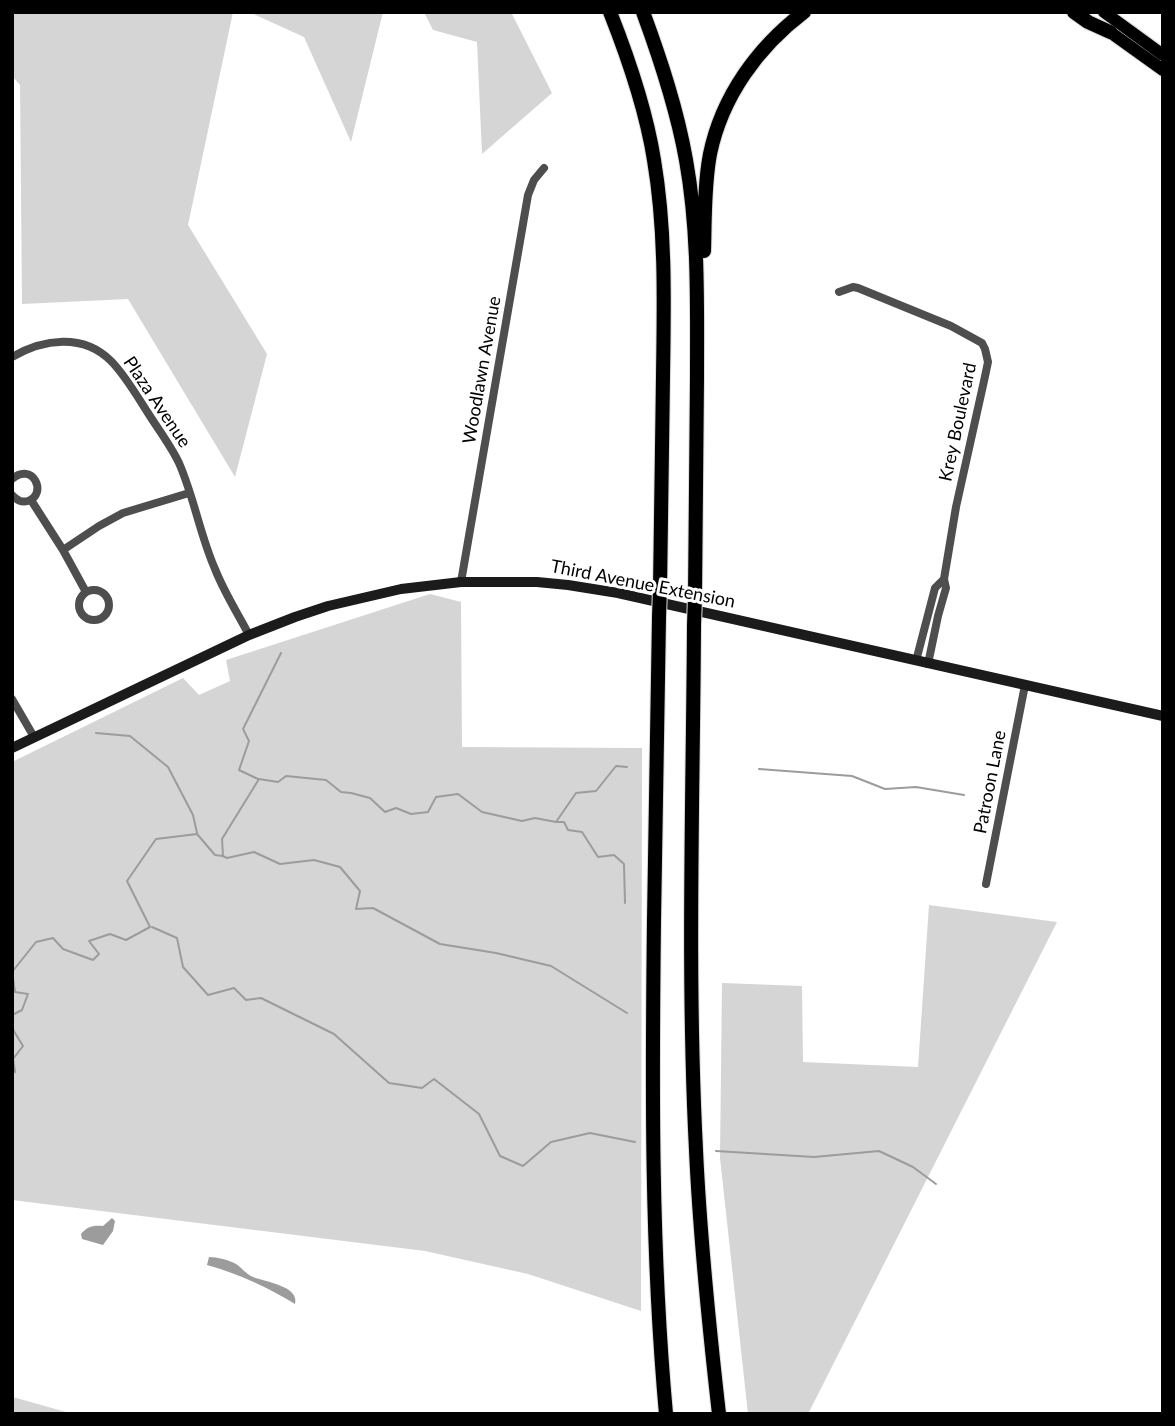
<!DOCTYPE html>
<style>
body{margin:0}
#map{position:relative;width:1175px;height:1426px;overflow:hidden;background:#fff;font-family:Lato,sans-serif}
canvas{display:block}
.frame{position:absolute;inset:0;border:14px solid #000;pointer-events:none}
</style>
<div id="map">
<canvas width="1175" height="1426"></canvas>
<div class="frame"></div>
</div>
<script>
const g = document.querySelector('canvas').getContext('2d');
g.lineJoin = 'round';
function fill(path, color) { g.fillStyle = color; g.fill(path, 'evenodd'); }
function trace(path, color, width, dash) { g.strokeStyle = color; g.lineWidth = width; g.lineCap = dash ? 'butt' : 'round'; g.setLineDash(dash || []); g.stroke(path); }
function drawText(font, color, halo, rows, align = 'center') {
  g.font = font + ' Lato,sans-serif'; g.lineWidth = 6; g.setLineDash([]); g.textBaseline = 'middle'; g.strokeStyle = halo; g.fillStyle = color; for (const [text, x, y, turn = 0] of rows) {
    g.save(); g.translate(x, y); g.rotate((+turn || 0) * Math.PI / 180); g.textAlign = isNaN(turn) ? turn : align; if (halo) g.strokeText(text, 0, 0); g.fillText(text, 0, 0); g.restore();
  }
}
fill(new Path2D(`
 M12 12H233L188 225 267 354 235 477 128 299 22 304 20 85 12 76Z
 M249 12H383L351 142 304 37Z
 M424 12H511L552 93 482 154 477 42 433 30Z
 M430 594 461 602 462 747 642 748 641 1311 528 1274 425 1251 12 1200V762L183 678 199 695 230 681 226 660Z
 M929 905 1057 922 808 1414H748L720 1158 722 983 802 986 803 1062 918 1067Z
 M12 1397 20 1399 73 1414H12Z`), '#d5d5d5');
fill(new Path2D(`
 M112 1218 115 1221 113 1231 103 1245 82 1239 81 1234C88 1226 93 1225 103 1226Z
 M209 1257C217 1257 229 1260 236 1264 242 1268 246 1274 253 1277 265 1282 300 1286 295 1304 267 1287 239 1274 207 1265Z`), '#9c9c9c');
trace(new Path2D(`
 M96 733 130 736 168 767 193 815 197 833
 M759 769 852 776 885 789 916 787 964 795
 M258 779 239 770 249 741 243 729 281 653
 M556 822H564L568 830 582 832 598 857 614 855 624 864 625 903
 M223 856 227 858 254 852 280 864 314 860 340 867 360 891 356 909 373 908 440 944 496 953 551 966 627 1013
 M152 927 177 938 183 967 208 995 234 988 246 1000 261 998 334 1034 389 1083 422 1088 434 1079 479 1114 500 1156 523 1166 551 1142 590 1133 635 1142
 M12 1015 22 1010 28 994 15 992 12 972 36 942 53 938 63 949 93 960 99 954 89 941 110 934 126 940 150 927 127 881 156 839 197 834 215 855 223 856 222 839 259 779 278 782 286 776 326 780 341 792 351 793 370 798 385 812 396 808 411 814 428 812 436 797 458 794 482 812 522 821 535 818 556 822 576 793 596 791 616 766 627 767
 M12 1028 23 1046 13 1059 15 1072 12 1073
 M716 1151 814 1157 879 1151 913 1167 936 1184`), '#9c9c9c', 2);
const primary = new Path2D(`
 M1104 12 1163 55
 M1110 32 1163 70`);
const highway = new Path2D(`
 M610 12C629 60 646 109 654 160 666 231 664 304 663 377 662 447 661 518 660 589
 M643 12C661 61 677 109 686 160 699 232 697 305 697 378 696 451 695 524 695 596
 M1074 12 1088 22 1110 32
 M704 251C705 219 704 186 710 154 722 96 758 47 804 12
 M659 617C658 718 656 819 654 920 652 1085 651 1249 666 1414
 M694 625C693 800 687 975 696 1150 700 1238 709 1326 719 1414`);
trace(primary, '#dbdbdb', 14);
trace(highway, '#dbdbdb', 16);
trace(new Path2D(`
 M839 292 853 287 858 288 951 326 982 343 985 349 988 362 984 381 956 507 944 579 946 588 938 616 928 664
 M12 357C43 339 83 333 111 361 125 375 137 396 148 413 158 429 171 446 179 463 194 497 200 535 215 569 224 592 238 614 249 635
 M12 479C33 461 48 494 28 501 21 503 17 500 12 495
 M31 500 63 550 86 592
 M63 550 99 526 123 513 189 493
 M461 582 528 195 534 180 544 168
 M79 605a15 15 0 1 1 30 0a15 15 0 1 1-30 0Z
 M916 661 935 588 944 579
 M12 699 34 737
 M986 884 1025 685`), '#4e4e4e', 8);
trace(new Path2D(`
 M12 748 249 635 295 617 328 606 401 589 461 582H537L568 585 618 593 1163 716`), '#1b1b1b', 10);
trace(primary, '#000', 12);
trace(highway, '#000', 14);
const highwayBridge = new Path2D(`
 M659 617 660 589
 M694 625 695 596`);
trace(highwayBridge, '#dbdbdb', 16, []);
trace(highwayBridge, '#000', 14);
drawText('18px', '#000', '#fff', [
 ["Woodlawn Avenue",482,370,-80],
 ["Plaza Avenue",157,402,56],
 ["Krey Boulevard",958,422,-78],
 ["Third Avenue Extension",643,584,11],
 ["Patroon Lane",990,782,-79]
]);
</script>
